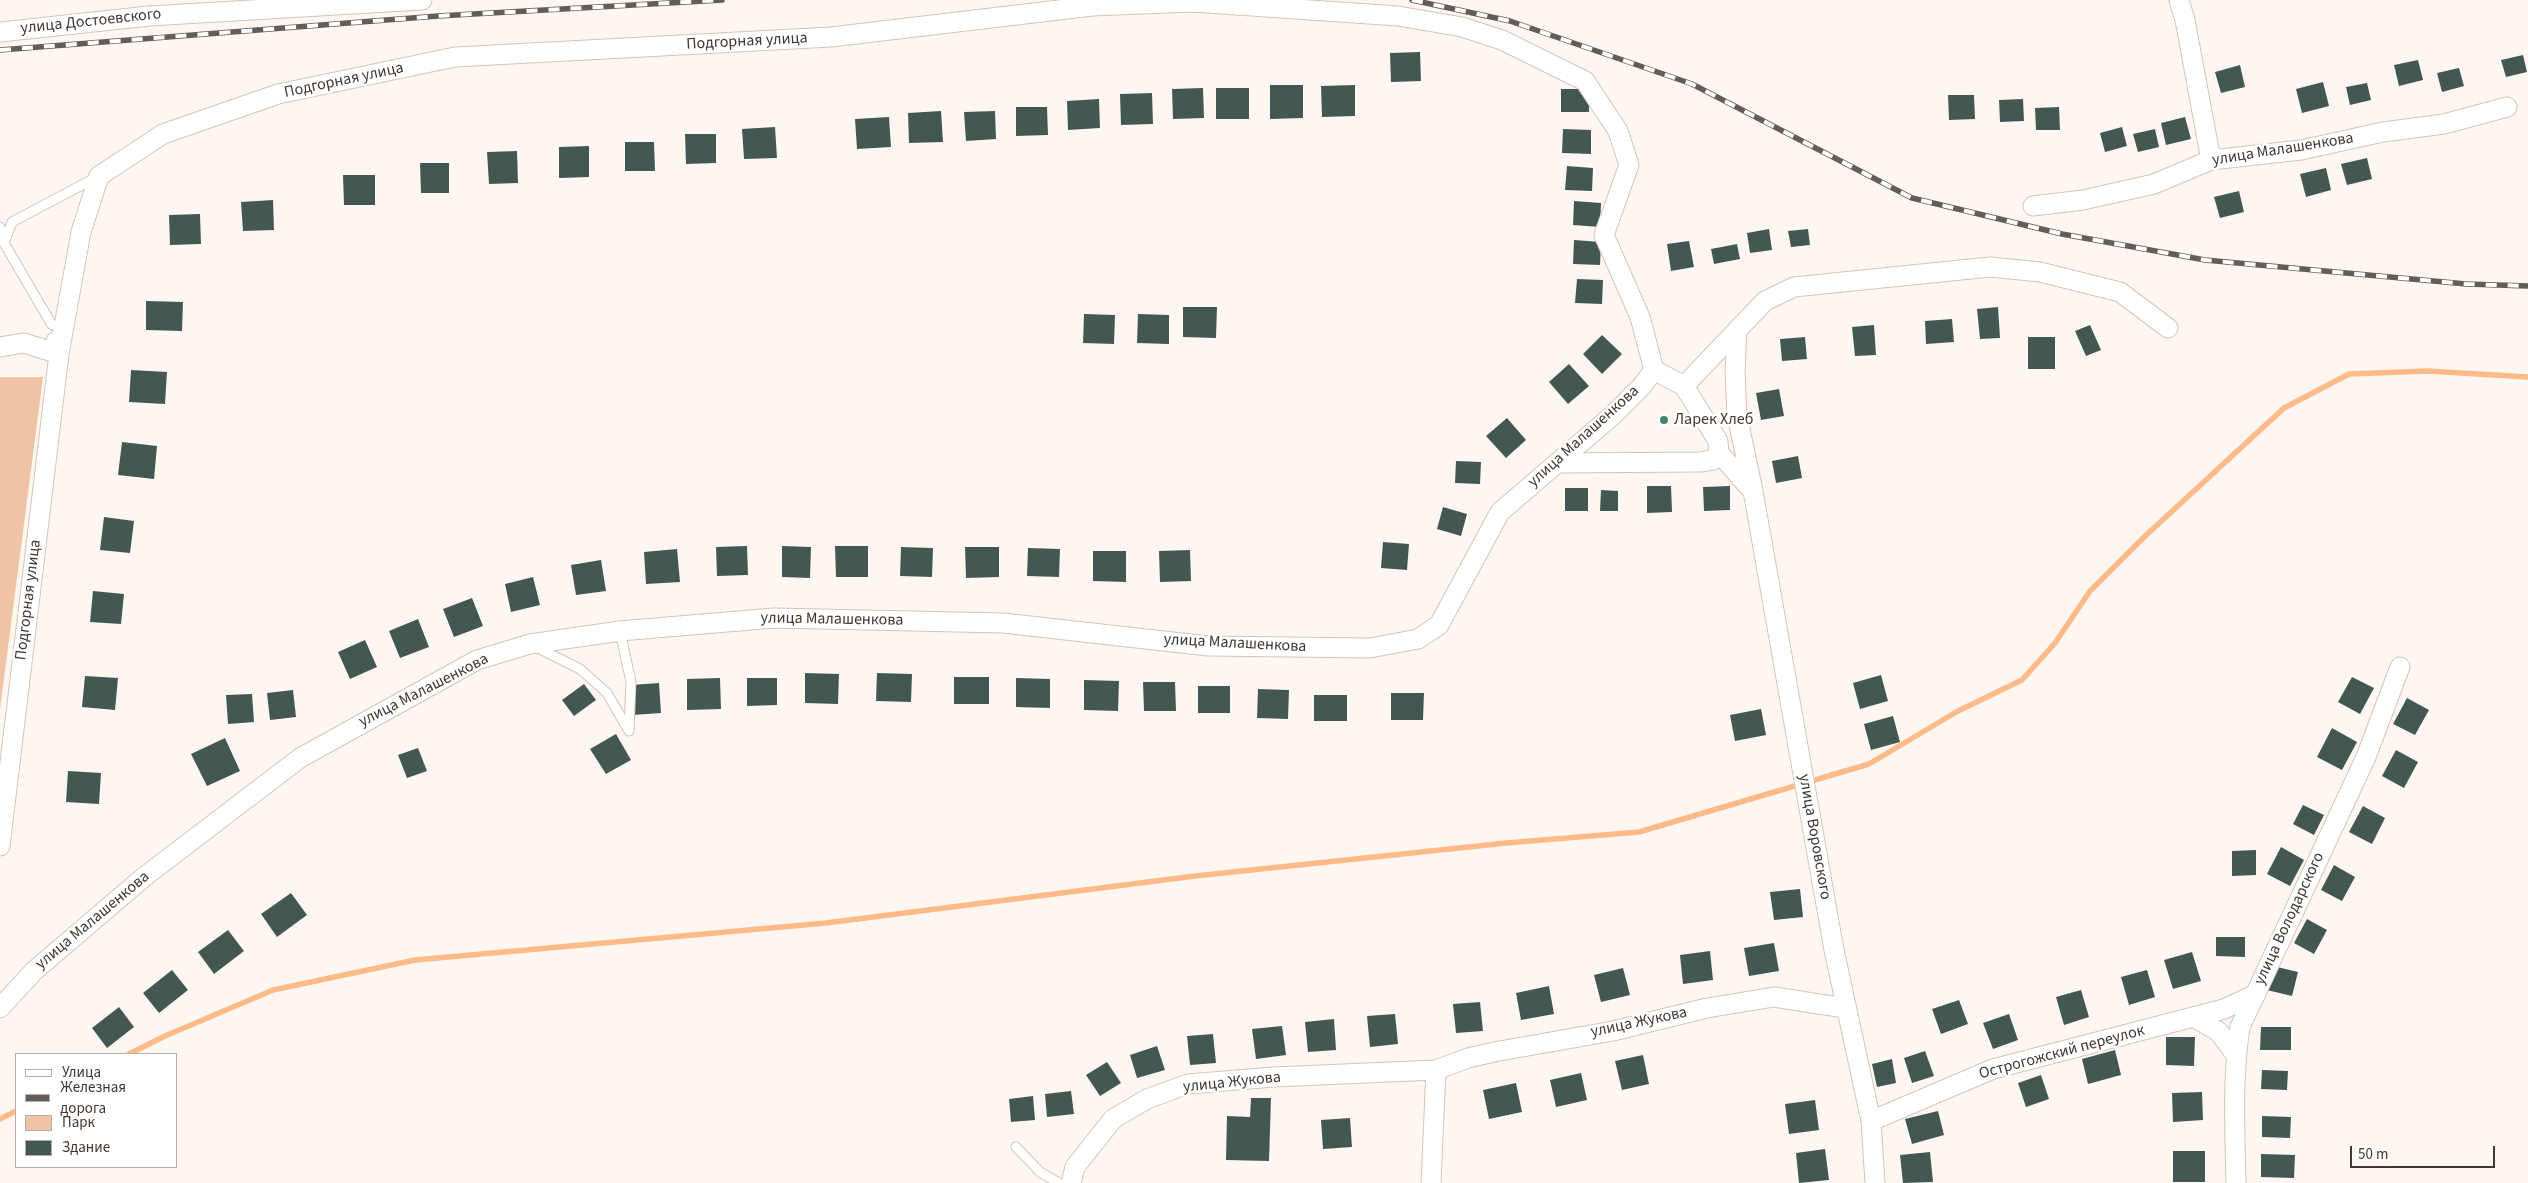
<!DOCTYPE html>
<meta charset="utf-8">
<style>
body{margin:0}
#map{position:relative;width:2528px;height:1183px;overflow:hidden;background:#fef7f1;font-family:"Source Sans 3",sans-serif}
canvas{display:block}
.legend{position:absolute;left:15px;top:1053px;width:162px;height:115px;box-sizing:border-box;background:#fff;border:1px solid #b2afad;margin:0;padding:6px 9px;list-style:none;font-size:15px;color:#3e3732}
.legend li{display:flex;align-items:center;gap:10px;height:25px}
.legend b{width:25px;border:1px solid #b2afad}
.scale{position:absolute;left:2350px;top:1146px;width:145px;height:22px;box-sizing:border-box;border:2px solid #3e3732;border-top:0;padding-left:6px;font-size:15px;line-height:18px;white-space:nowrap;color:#3e3732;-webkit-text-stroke:4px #fff;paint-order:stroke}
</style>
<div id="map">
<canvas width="2528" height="1183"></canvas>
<ul class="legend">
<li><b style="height:6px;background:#fff"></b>Улица</li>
<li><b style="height:6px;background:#635c57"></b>Железная дорога</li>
<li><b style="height:14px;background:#efc3a4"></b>Парк</li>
<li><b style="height:14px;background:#445853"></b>Здание</li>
</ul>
<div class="scale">50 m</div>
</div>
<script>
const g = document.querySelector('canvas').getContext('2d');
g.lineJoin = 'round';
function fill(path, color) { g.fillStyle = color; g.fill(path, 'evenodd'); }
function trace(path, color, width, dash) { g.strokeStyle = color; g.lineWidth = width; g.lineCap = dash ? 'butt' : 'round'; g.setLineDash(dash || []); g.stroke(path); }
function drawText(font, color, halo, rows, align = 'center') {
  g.font = font + ' "Source Sans 3",sans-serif'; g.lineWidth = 5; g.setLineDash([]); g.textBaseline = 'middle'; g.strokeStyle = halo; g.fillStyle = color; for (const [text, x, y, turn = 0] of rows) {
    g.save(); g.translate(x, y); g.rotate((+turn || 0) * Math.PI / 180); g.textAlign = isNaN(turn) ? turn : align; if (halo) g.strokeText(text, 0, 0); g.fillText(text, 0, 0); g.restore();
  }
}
fill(new Path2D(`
 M0 377H43L0 709Z`), '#efc3a4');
trace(new Path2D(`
 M129 1054 165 1036 273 990 415 960 826 923 1195 876 1506 843 1639 832 1869 764 1958 711 2022 680 2055 643 2090 591 2142 539 2284 408 2349 374 2428 371 2528 377
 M0 1119 16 1111`), '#fdbb89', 5.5);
fill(new Path2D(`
 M1420 52 1421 81 1391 82 1390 53Z
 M2523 55 2527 72 2506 77 2501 60Z
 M2418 60 2423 80 2399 86 2394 65Z
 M2240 65 2245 87 2221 93 2215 72Z
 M2459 68 2464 86 2442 92 2437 73Z
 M2323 82 2329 106 2302 113 2296 89Z
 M2367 83 2371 100 2350 105 2346 87Z
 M1270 85H1303V118L1270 119Z
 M1355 85V116L1322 117 1321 86Z
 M1203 88 1204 118 1173 119 1172 89Z
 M1216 88H1249V119H1216Z
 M1561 89H1589V112H1561Z
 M1152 93 1153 124 1121 125 1120 94Z
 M1948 95H1974L1975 119 1949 120Z
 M1099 99 1100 128 1068 130 1067 101Z
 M2023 99 2024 121 2000 122 1999 100Z
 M1016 107H1047L1048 135 1016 136Z
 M2059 107 2060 130H2036L2035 108Z
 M941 111 943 142 909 143 908 113Z
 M995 111 996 139 966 141 964 112Z
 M889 117 891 147 857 149 855 119Z
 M2185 117 2191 139 2166 145 2161 123Z
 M775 127 777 158 744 159 742 129Z
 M2122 127 2127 146 2105 152 2100 133Z
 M1563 129 1591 130V154L1562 153Z
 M2155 129 2159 147 2138 152 2133 134Z
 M685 134H716V163L686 164Z
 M625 142H654L655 171H625Z
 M589 146V177L559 178V147Z
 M517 151 518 183 489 184 487 152Z
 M2367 158 2372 179 2347 185 2341 164Z
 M420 163H449V193H421Z
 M1567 166 1593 168 1592 191 1565 190Z
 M2326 168 2331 190 2306 197 2300 174Z
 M343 175H375V205H344Z
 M2239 191 2244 212 2220 218 2214 197Z
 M273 200 274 230 243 231 241 202Z
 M1574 201 1601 203 1600 227 1573 225Z
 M200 214 201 244 170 245 169 215Z
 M1769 229 1772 250 1750 253 1747 233Z
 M1808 229 1810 245 1791 247 1788 231Z
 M1574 240 1601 242 1600 265 1573 264Z
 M1689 241 1694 267 1671 271 1667 244Z
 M1737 244 1740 259 1714 264 1711 249Z
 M1577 279 1603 280 1602 304 1575 303Z
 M146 301 183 302 182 331 146 330Z
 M1183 307H1217L1216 338 1183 337Z
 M1998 307 2000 338 1980 339 1977 309Z
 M1084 314 1115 315 1114 344 1083 343Z
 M1138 314 1169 315V344L1137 343Z
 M1952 319 1954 342 1926 344 1925 321Z
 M1874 325 1876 355 1855 356 1852 327Z
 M2090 325 2101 350 2086 356 2075 331Z
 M1602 335 1622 354 1602 374 1583 354Z
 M1805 337 1807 359 1782 361 1780 339Z
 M2028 337H2055V369H2028Z
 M1569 364 1589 386 1568 404 1549 382Z
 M131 370 167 372 165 404 129 402Z
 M1779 389 1784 416 1761 420 1756 393Z
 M1507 418 1526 440 1506 458 1486 436Z
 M122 442 157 446 154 479 118 475Z
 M1798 456 1802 478 1776 483 1772 461Z
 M1456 461 1481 462 1480 484 1455 483Z
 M1647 486H1671L1672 512 1647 513Z
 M1730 486V510L1704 511 1703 487Z
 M1565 488H1588V511H1565Z
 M1601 490 1618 491V511H1600Z
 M1443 507 1467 514 1461 536 1437 529Z
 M104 517 134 521 130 553 100 550Z
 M1383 542 1409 544 1407 570 1381 568Z
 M747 546 748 575 717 576 716 547Z
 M782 546 811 547 810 578 782 577Z
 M835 546H868V577H836Z
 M901 547 933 548 932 577 900 576Z
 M965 547H999V577L966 578Z
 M1028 548 1060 549 1059 577 1027 576Z
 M677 549 680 582 646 584 644 552Z
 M1190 550 1191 581 1160 582 1159 551Z
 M1093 551H1126V582L1093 581Z
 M601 560 606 591 576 595 571 565Z
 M533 577 540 605 511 612 505 584Z
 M93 591 124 594 121 624 90 622Z
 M472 598 483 626 454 637 443 609Z
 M418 619 429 647 400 658 389 631Z
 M365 640 377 667 350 679 338 652Z
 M805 673 839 674 838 704 805 703Z
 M877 673 912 674 911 702 876 701Z
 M1881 675 1888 701 1860 709 1853 683Z
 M85 676 118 678 115 710 82 707Z
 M954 677H989V704H954Z
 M2352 677 2374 688 2360 714 2338 702Z
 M720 678 721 709 687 710V679Z
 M747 678H777V705L747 706Z
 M1016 678 1050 679V708L1016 707Z
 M1084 680 1119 681 1118 711 1084 710Z
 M1143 682H1175L1176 711H1144Z
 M659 683 661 713 633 715 631 685Z
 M584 684 596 700 574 716 562 700Z
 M1198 686H1230V713H1198Z
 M1258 689 1289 690 1288 719 1257 718Z
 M293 690 296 717 270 720 267 693Z
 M1391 693H1424L1423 720H1391Z
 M252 694 254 722 228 724 226 695Z
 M1314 695H1347V721H1314Z
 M2407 698 2429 710 2415 735 2393 724Z
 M1761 709 1766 735 1735 741 1730 715Z
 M1893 716 1900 742 1871 750 1864 724Z
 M2332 728 2357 742 2342 770 2317 757Z
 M616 734 631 760 606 774 590 749Z
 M225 738 240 771 207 786 191 754Z
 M418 748 427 771 407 778 398 755Z
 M2396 750 2418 762 2404 788 2382 776Z
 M68 771 101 773 99 804 66 802Z
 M2303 805 2324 815 2314 835 2293 824Z
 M2363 806 2385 818 2372 844 2349 832Z
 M2281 847 2304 860 2290 886 2267 874Z
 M2256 850V875L2232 876V851Z
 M2334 865 2355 877 2342 901 2321 890Z
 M1800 889 1803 917 1774 920 1770 892Z
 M291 893 307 915 277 937 261 914Z
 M2307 919 2327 930 2314 954 2294 943Z
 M228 930 244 951 214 974 198 952Z
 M2216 937H2245V957L2216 956Z
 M1774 943 1779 971 1749 976 1744 948Z
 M1710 951 1713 980 1683 984 1680 955Z
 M2192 952 2201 981 2173 989 2164 960Z
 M2273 966 2298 972 2292 996 2267 990Z
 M1623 968 1630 995 1601 1002 1594 975Z
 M172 970 188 990 159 1013 143 993Z
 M2147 970 2155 997 2129 1005 2121 977Z
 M1549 986 1554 1014 1521 1020 1516 993Z
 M2081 990 2089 1017 2064 1025 2056 997Z
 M1959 1000 1968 1024 1941 1034 1932 1009Z
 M1480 1002 1483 1031 1456 1033 1453 1004Z
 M119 1007 134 1027 107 1048 92 1028Z
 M1395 1014 1398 1044 1370 1047 1367 1016Z
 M2009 1014 2018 1040 1993 1049 1983 1023Z
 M1334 1019 1336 1050 1308 1052 1305 1022Z
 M1282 1026 1286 1055 1256 1059 1252 1029Z
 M2261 1027H2291V1050H2260Z
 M1213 1034 1216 1063 1190 1065 1187 1036Z
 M2166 1037H2195L2194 1066 2166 1065Z
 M1157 1046 1165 1070 1137 1078 1130 1055Z
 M2115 1050 2121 1075 2088 1084 2082 1059Z
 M1925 1051 1934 1076 1912 1083 1904 1058Z
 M1643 1055 1649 1084 1622 1090 1615 1061Z
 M1892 1059 1896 1083 1877 1087 1872 1064Z
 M1107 1062 1121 1083 1100 1096 1086 1075Z
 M2262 1070 2288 1071 2287 1090 2261 1089Z
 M1581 1073 1587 1100 1556 1107 1550 1080Z
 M2041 1075 2049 1099 2026 1107 2018 1083Z
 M1516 1083 1522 1112 1489 1119 1483 1090Z
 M1071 1091 1074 1114 1047 1117 1045 1094Z
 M2202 1092 2203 1120 2173 1122 2172 1093Z
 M1033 1096 1035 1120 1011 1122 1009 1099Z
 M1251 1098H1271L1269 1161 1226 1160 1227 1116 1250 1117Z
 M1815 1100 1819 1130 1789 1134 1785 1104Z
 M1938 1111 1944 1135 1912 1144 1905 1119Z
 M2262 1116 2291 1117 2290 1138 2262 1137Z
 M1350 1118 1352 1147 1323 1149 1321 1120Z
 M1825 1149 1829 1180 1799 1183 1796 1153Z
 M2173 1151H2205V1182H2173Z
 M1930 1152 1933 1182 1903 1183 1900 1155Z
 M2261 1154 2295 1155 2294 1178 2261 1177Z`), '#445853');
const lane = new Path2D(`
 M0 227 4 243
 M52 325 4 243 12 222 97 177
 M534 646 580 669 607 693 629 731 631 682 620 631
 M1016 1147 1040 1172 1059 1183`);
const street = new Path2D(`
 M2179 0 2185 20 2211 160
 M0 32 149 16 422 0
 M2033 206 2083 200 2154 184 2211 160 2301 150 2383 132 2444 124 2507 107
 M1737 330 1735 373 1737 415 1753 491 1834 950 1871 1121 1875 1183
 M0 347 24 343 59 354 81 232 99 176 163 134 278 94 455 57 831 37 1092 6 1193 2 1398 16 1462 27 1502 40 1585 81 1618 131 1629 165 1604 235 1640 317 1654 370 1684 386 1718 441 1719 453
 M1684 386 1765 301 1794 287 1990 267 2040 272 2120 292 2168 328
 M1557 463 1700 462 1713 460 1719 453 1750 488
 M0 846 59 354 56 341
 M0 1008 34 971 144 877 300 758 477 660 530 644 620 631 774 618 1003 623 1208 646 1370 648 1418 639 1439 625 1500 512 1613 415 1642 386 1654 370
 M2194 1017 2219 1032 2236 1055
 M1436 1070 1468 1058 1494 1052 1613 1031 1707 1008 1774 997 1845 1008
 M1871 1121 1993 1069 2224 1009 2256 994
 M1071 1183 1075 1167 1113 1119 1147 1099 1188 1084 1274 1077 1436 1070 1431 1183
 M2236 1183C2235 1131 2232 1079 2240 1027L2366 757 2400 667`);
trace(lane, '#d5c4b7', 11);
trace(street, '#d5c4b7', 21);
trace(lane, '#fff', 9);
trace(street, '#fff', 19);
const rail = new Path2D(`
 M1412 0 1510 21 1692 84 1912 198 2062 234 2205 260 2466 284 2528 286
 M0 50 438 16 722 0`);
trace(rail, '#635c57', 5.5);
trace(rail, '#fff', 4, [11]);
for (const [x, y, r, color] of [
 [1664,420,5,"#428577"]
]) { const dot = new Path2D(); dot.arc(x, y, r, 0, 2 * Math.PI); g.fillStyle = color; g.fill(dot); trace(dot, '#fff', 2); }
drawText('16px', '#3e3732', '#fff', [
 ["улица Достоевского",91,22,-6],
 ["Подгорная улица",747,42,-3],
 ["Подгорная улица",344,81,-12],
 ["улица Малашенкова",2283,150,-9],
 ["улица Малашенкова",1584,437,-42],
 ["Подгорная улица",29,600,-83],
 ["улица Малашенкова",832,620,1],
 ["улица Малашенкова",1235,644,3],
 ["улица Малашенкова",424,691,-27],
 ["улица Воровского",1814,837,80],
 ["улица Володарского",2290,919,-65],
 ["улица Малашенкова",93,921,-40],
 ["улица Жукова",1639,1023,-12],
 ["Острогожский переулок",2062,1053,-15],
 ["улица Жукова",1232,1083,-6]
]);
drawText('16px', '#3e3732', '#fff', [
 ["Ларек Хлеб",1674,420]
], 'left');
</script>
